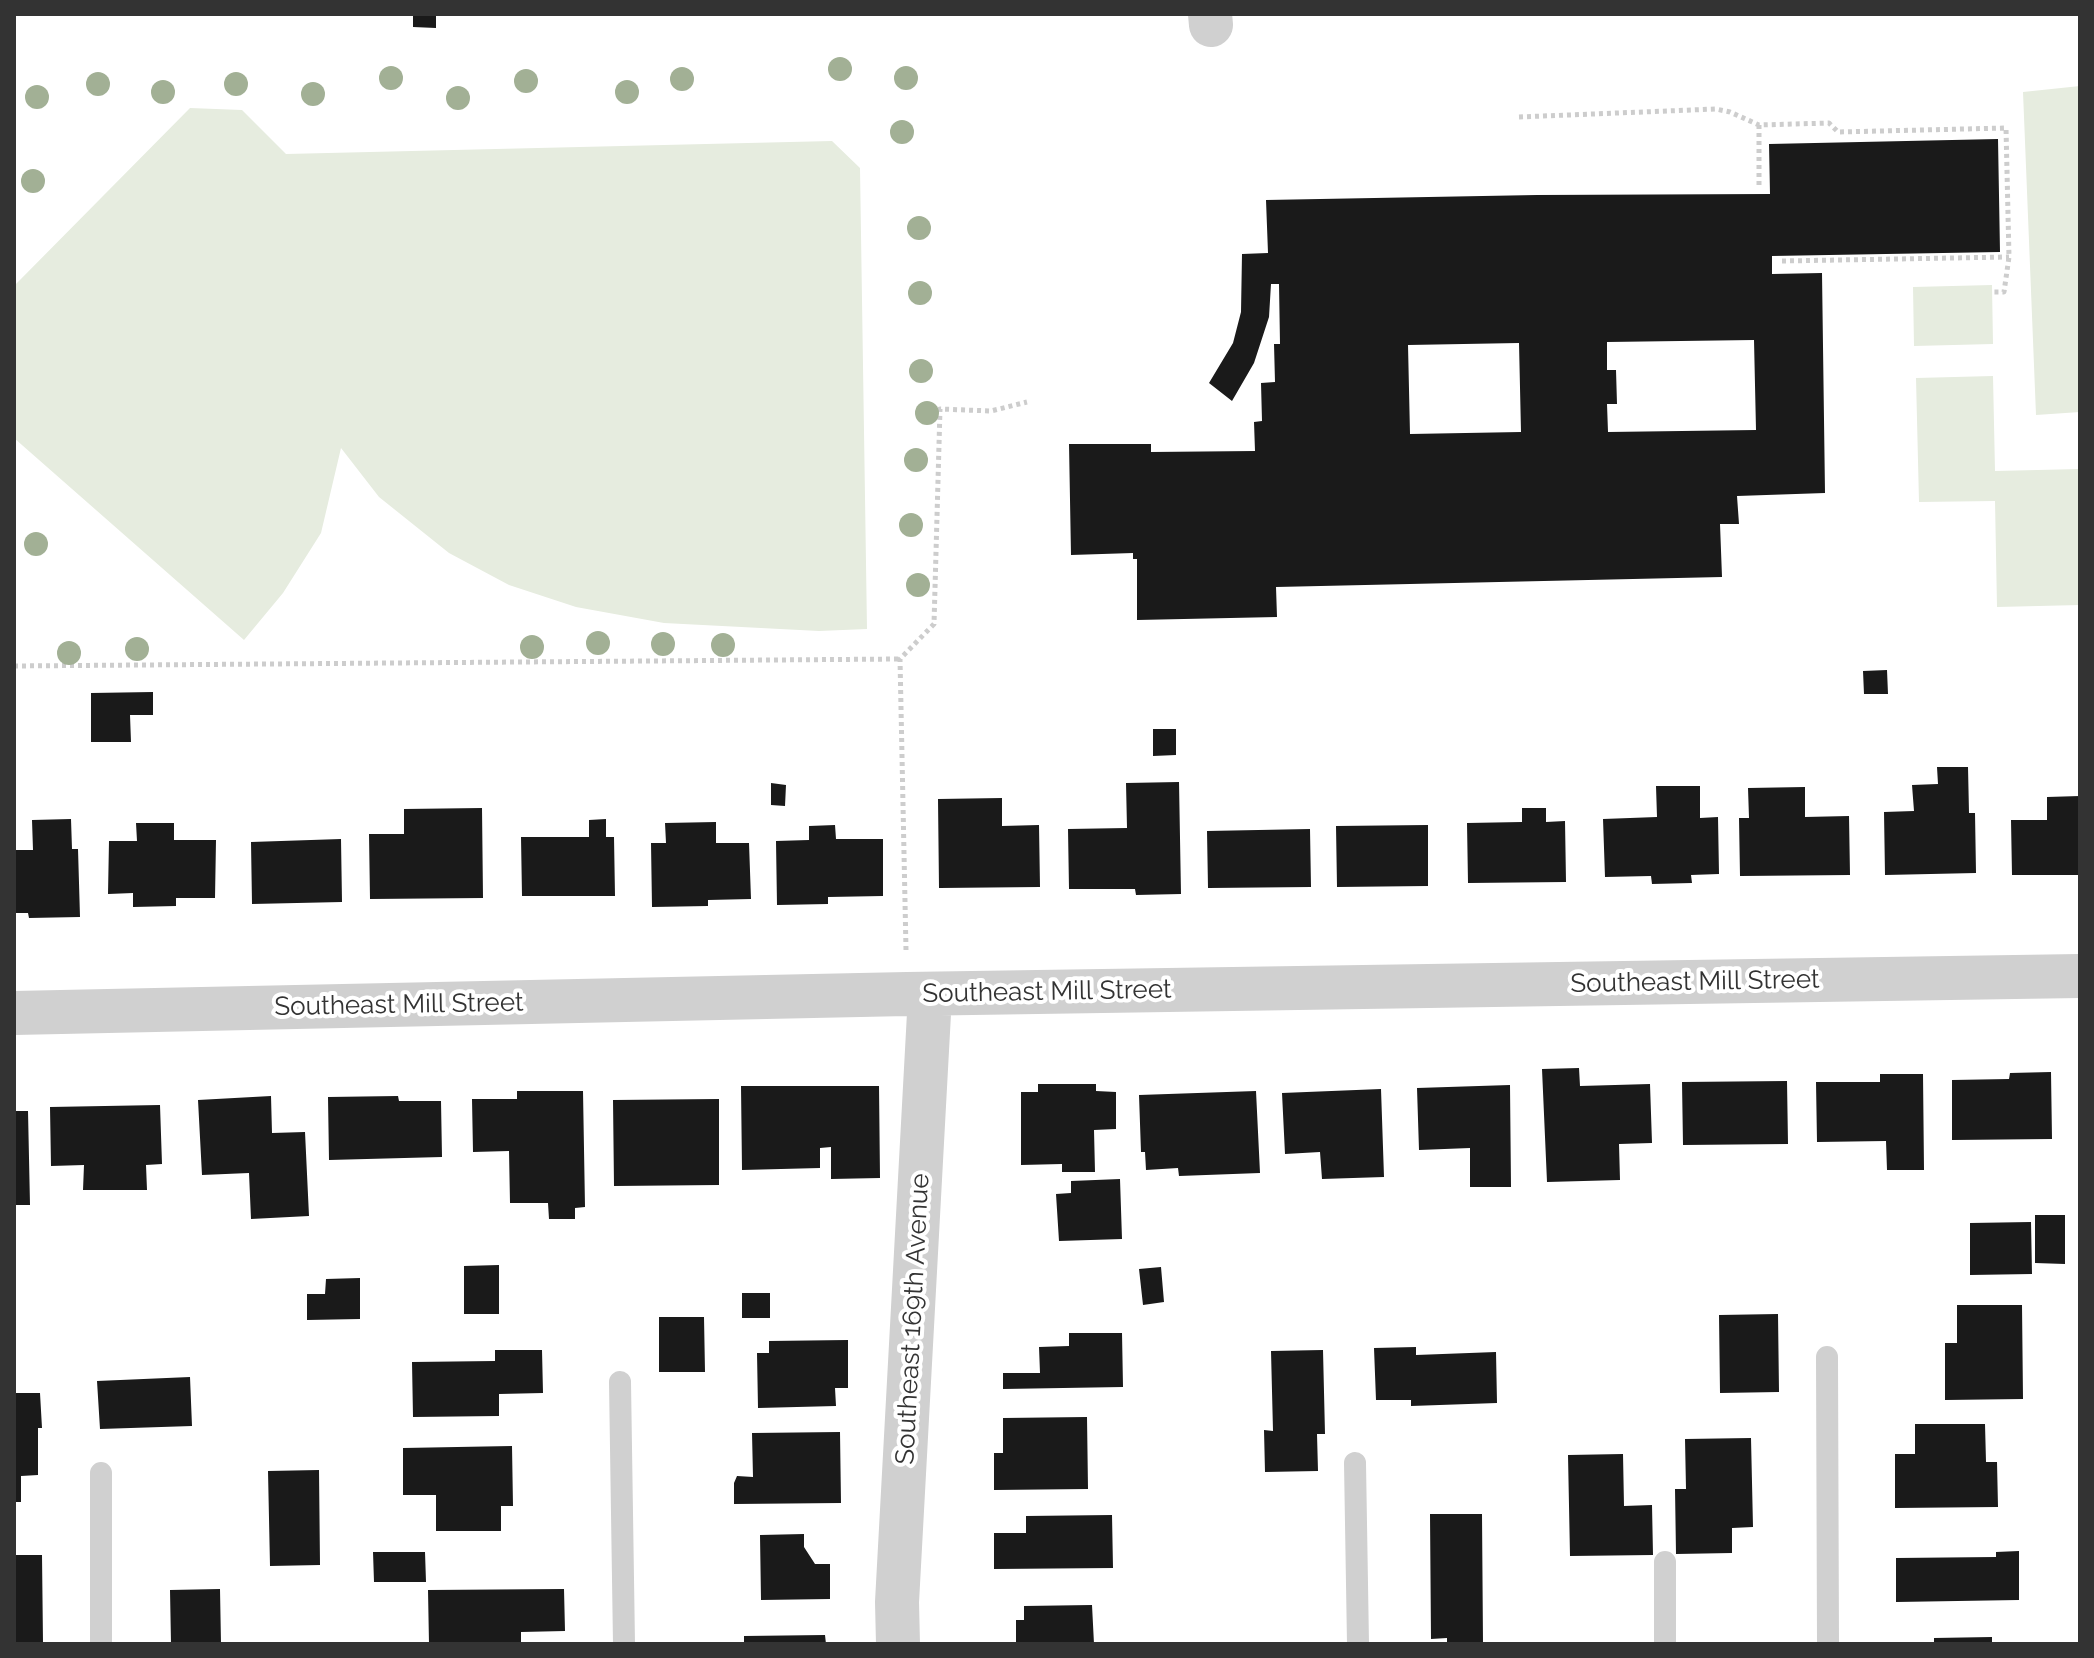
<!DOCTYPE html>
<style>
body{margin:0}
#map{position:relative;width:2094px;height:1658px;overflow:hidden;background:#fff;font-family:Raleway,sans-serif}
canvas{display:block}
.frame{position:absolute;inset:0;border:16px solid #333;pointer-events:none}
</style>
<div id="map">
<canvas width="2094" height="1658"></canvas>
<div class="frame"></div>
</div>
<script>
const g = document.querySelector('canvas').getContext('2d');
g.lineJoin = 'round';
function fill(path, color) { g.fillStyle = color; g.fill(path, 'evenodd'); }
function trace(path, color, width, dash) { g.strokeStyle = color; g.lineWidth = width; g.lineCap = dash ? 'butt' : 'round'; g.setLineDash(dash || []); g.stroke(path); }
function drawText(font, color, halo, rows, align = 'center') {
  g.font = font + ' Raleway,sans-serif'; g.lineWidth = 8; g.setLineDash([]); g.textBaseline = 'middle'; g.strokeStyle = halo; g.fillStyle = color; for (const [text, x, y, turn = 0] of rows) {
    g.save(); g.translate(x, y); g.rotate((+turn || 0) * Math.PI / 180); g.textAlign = isNaN(turn) ? turn : align; if (halo) g.strokeText(text, 0, 0); g.fillText(text, 0, 0); g.restore();
  }
}
fill(new Path2D(`
 M2080 86V412L2036 415 2023 92Z
 M190 108 242 110 286 154 832 141 860 168 867 629 819 631 664 623 576 607 509 585 449 553 379 497 341 448 321 533 283 593 244 640 14 438V286Z
 M1992 285 1993 344 1914 346 1913 287Z
 M1993 376 1995 471 2080 469V605L1997 607 1995 501 1919 502 1916 378Z`), '#e6ecdf');
fill(new Path2D(`
 M413 14H436V28L413 27Z
 M1998 139 2000 252 1772 256V274L1822 273 1825 493 1737 496 1739 524H1720L1722 577 1276 587 1277 617 1137 620V559H1133V553L1071 555 1069 444H1151V452L1255 451 1254 422 1262 421 1261 383 1275 382 1274 344H1280L1279 284H1271L1269 317 1254 363 1232 401 1209 383 1233 343 1241 312 1242 254 1268 253 1266 200 1537 195 1770 194 1769 144ZM1754 340 1756 430 1608 432 1607 404H1617L1616 370H1607V342ZM1519 343 1521 432 1410 434 1408 345Z
 M1887 670 1888 694H1864L1863 671Z
 M153 692V715H130L131 742H91V693Z
 M1153 729H1176V755L1153 756Z
 M1937 767H1968L1969 813H1975L1976 873 1885 875 1884 812 1914 811 1912 785 1938 784Z
 M1179 782 1181 894 1136 895 1135 889H1069L1068 829 1127 828 1126 783Z
 M771 783 786 785 785 806 771 805Z
 M1656 786H1700V818L1718 817 1719 874 1691 875 1692 883 1652 884 1651 876 1605 877 1603 819 1657 817Z
 M1805 787V817L1849 816 1850 875 1740 876 1739 818H1749L1748 788Z
 M2080 796V875H2012L2011 820H2047V797Z
 M1002 798V826L1039 825 1040 887 939 888 938 799Z
 M482 808 483 898 370 899 369 834H404V809Z
 M1522 808H1546V822L1565 821 1566 882 1468 883 1467 823 1522 822Z
 M71 819 72 849H78L80 917 29 918 28 913H14V850H33L32 820Z
 M606 819V837H614L615 896H522L521 837H589V820Z
 M716 822V843H749L751 899 708 900V906L652 907 651 843H666L665 823Z
 M136 823H174V840H216L215 898H176V906L133 907V893L108 894 109 841H137Z
 M835 825 836 839H883V896L828 897V904L777 905 776 841 809 840V826Z
 M1428 825V886L1337 887 1336 826Z
 M1310 829 1311 887 1208 888 1207 831Z
 M341 839 342 902 252 904 251 842Z
 M1579 1068 1580 1086 1650 1084 1652 1143 1619 1144 1620 1180 1547 1182 1542 1069Z
 M2051 1072 2052 1139 1952 1140V1080L2009 1079 2010 1073Z
 M1880 1074H1923L1924 1170H1887L1886 1141 1817 1142 1816 1082H1880Z
 M1787 1081 1788 1144 1683 1145 1682 1082Z
 M1038 1084H1096V1091L1116 1092V1129L1094 1130 1095 1172H1062V1164L1021 1165V1092H1038Z
 M1510 1085 1511 1187H1470V1148L1419 1150 1417 1088Z
 M741 1086H879L880 1178 831 1179V1147L820 1148V1168L742 1170Z
 M1381 1089 1384 1177 1322 1179 1320 1152 1285 1154 1282 1093Z
 M517 1091H583L585 1207 575 1208V1219H549L548 1203H510L509 1151 473 1152 472 1099H517Z
 M1256 1091 1260 1173 1179 1176 1178 1168 1146 1170 1145 1152H1141L1139 1095Z
 M271 1096 272 1133 305 1132 309 1216 251 1219 249 1173 202 1175 198 1100Z
 M398 1096 399 1101H441L442 1157 329 1160 328 1097Z
 M719 1099V1185L614 1186 613 1100Z
 M160 1105 162 1164 146 1165 147 1190H83L84 1165 51 1166 50 1107Z
 M14 1111H28L30 1205H14Z
 M1120 1179 1122 1239 1059 1241 1056 1194 1071 1193V1181Z
 M2035 1215H2065V1264L2035 1263Z
 M2031 1222 2032 1274 1970 1275V1223Z
 M499 1265V1314H464V1266Z
 M1161 1267 1164 1302 1143 1305 1139 1269Z
 M360 1278V1319L307 1320V1294H325L326 1279Z
 M742 1293H770V1318H742Z
 M1957 1305H2022L2023 1399 1945 1400V1343H1957Z
 M1778 1314 1779 1392 1720 1393 1719 1315Z
 M659 1317H704L705 1372H659Z
 M1069 1333H1122L1123 1387 1003 1389V1373H1040L1039 1347 1069 1346Z
 M848 1340V1388H835L836 1406 758 1408 757 1353H769V1341Z
 M1416 1347V1355L1496 1352 1497 1403 1411 1406V1400H1376L1374 1348Z
 M495 1350H542L543 1393 499 1394V1416L413 1417 412 1362 495 1361Z
 M1323 1350 1325 1434H1317L1318 1471 1265 1472 1264 1430 1273 1431 1271 1351Z
 M190 1377 192 1426 100 1429 97 1381Z
 M14 1393H40L42 1428H38V1475L21 1476V1502H14Z
 M1087 1417 1088 1489 994 1490V1453H1003V1418Z
 M1915 1424H1985L1986 1462H1997L1998 1507 1895 1508V1454H1915Z
 M840 1432 841 1503 734 1504V1483L737 1476 753 1477 752 1433Z
 M1751 1438 1753 1527 1732 1528V1553L1676 1554 1675 1489H1686L1685 1439Z
 M512 1446 513 1506H501V1531H436V1495H403V1448Z
 M1623 1454 1624 1506 1652 1505 1653 1555 1570 1556 1568 1455Z
 M319 1470 320 1565 270 1566 268 1471Z
 M1430 1514H1482L1483 1644H1447V1638L1431 1639Z
 M1112 1515 1113 1568 994 1569V1533H1026V1516Z
 M804 1534V1547L815 1564H830V1599L761 1600 760 1535Z
 M2019 1551V1600L1896 1602V1558L1996 1557V1552Z
 M373 1552H425L426 1582H374Z
 M14 1555H42L43 1643 14 1644Z
 M220 1589 221 1644H171L170 1590Z
 M564 1589 565 1631 521 1632V1644H429L428 1590Z
 M1092 1605 1094 1644H1016V1620H1024V1606Z
 M825 1635 826 1644H744V1636Z
 M1992 1637V1644H1934V1638Z`), '#1a1a1a');
trace(new Path2D(`
 M1519 117 1716 109 1730 112 1759 125 1829 123 1838 132 2006 128 2009 257 2004 292H1991
 M1759 125V188
 M1782 261 2009 257
 M14 666 900 659
 M906 950 900 659 934 624 940 409 991 411 1027 402`), '#cdcdcd', 5, [4, 4]);
trace(new Path2D(`
 M1827 1357 1828 1644
 M620 1382 624 1644
 M1355 1463 1358 1644
 M101 1473V1644
 M1665 1644V1562`), '#d0d0d0', 22);
trace(new Path2D(`
 M1210 14 1211 25
 M14 1013 907 994 2080 976
 M898 1644 897 1602 930 995`), '#d0d0d0', 44);
g.fillStyle = '#a2b095';
for (const [x, y] of [
 [840,69],
 [391,78],
 [906,78],
 [682,79],
 [526,81],
 [98,84],
 [236,84],
 [163,92],
 [627,92],
 [313,94],
 [37,97],
 [458,98],
 [902,132],
 [33,181],
 [919,228],
 [920,293],
 [921,371],
 [927,413],
 [916,460],
 [911,525],
 [36,544],
 [918,585],
 [598,643],
 [663,644],
 [723,645],
 [532,647],
 [137,649],
 [69,653]
]) { g.beginPath(); g.arc(x, y, 12, 0, 2 * Math.PI); g.fill(); }
drawText('26px', '#333', '#fff', [
 ["Southeast Mill Street",1695,982,-1],
 ["Southeast Mill Street",1047,992,-1],
 ["Southeast Mill Street",399,1005,-1],
 ["Southeast 169th Avenue",913,1319,-87]
]);
</script>
